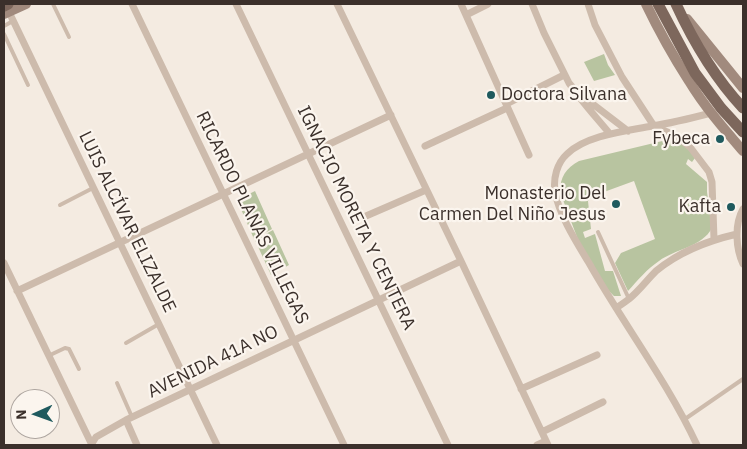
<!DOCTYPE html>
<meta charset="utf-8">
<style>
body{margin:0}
#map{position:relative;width:747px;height:449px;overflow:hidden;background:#f4ebe1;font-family:"IBM Plex Sans",sans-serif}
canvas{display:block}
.frame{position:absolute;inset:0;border:5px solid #3b302b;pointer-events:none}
.north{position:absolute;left:10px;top:389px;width:50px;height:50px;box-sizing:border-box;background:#fbf5ee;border:1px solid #aea6a0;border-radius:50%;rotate:268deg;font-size:14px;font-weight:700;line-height:20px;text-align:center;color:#3b302b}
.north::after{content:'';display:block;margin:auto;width:18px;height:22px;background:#1f5a5e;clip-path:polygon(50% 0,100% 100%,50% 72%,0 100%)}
</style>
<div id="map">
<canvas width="747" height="449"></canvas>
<div class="frame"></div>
<div class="north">N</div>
</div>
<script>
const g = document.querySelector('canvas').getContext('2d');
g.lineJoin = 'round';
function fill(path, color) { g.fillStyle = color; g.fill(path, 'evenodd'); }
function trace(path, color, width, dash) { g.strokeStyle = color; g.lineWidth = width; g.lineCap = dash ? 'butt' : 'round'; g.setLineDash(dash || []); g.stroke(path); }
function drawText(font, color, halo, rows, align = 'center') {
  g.font = font + ' "IBM Plex Sans",sans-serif'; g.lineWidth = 4.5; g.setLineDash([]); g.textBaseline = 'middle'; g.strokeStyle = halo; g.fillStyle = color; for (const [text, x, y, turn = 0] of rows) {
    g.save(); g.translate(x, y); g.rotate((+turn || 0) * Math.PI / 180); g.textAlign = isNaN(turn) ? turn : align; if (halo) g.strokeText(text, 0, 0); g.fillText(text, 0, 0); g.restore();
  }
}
fill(new Path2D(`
 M604 54 608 65 615 75 594 81 584 62Z
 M675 138 689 150 695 158 692 162 688 159 686 164 707 182V192L712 228C702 247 675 249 659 261 647 269 638 280 628 291L615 263 621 253 655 239 634 181 593 196 588 201 591 229 583 232 585 238 595 234 605 271H613L621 296H614L607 289 580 245 560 192C560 177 566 168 579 161Z
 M255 191 272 229 254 239 237 200Z
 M273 230 289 265 271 275 255 240Z`), '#b8c4a0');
trace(new Path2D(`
 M53 4 69 37
 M4 26 13 21
 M4 34 28 85
 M60 205 93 188
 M598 232 629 299
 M126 343 159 324
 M48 356 65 348 69 349 79 369
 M117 383 132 417
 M685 419 743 379`), '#cdbbac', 4);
trace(new Path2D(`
 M132 4 344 445
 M236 4 448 445
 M337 4 461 261 548 445
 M461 4 529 155
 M532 4 544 33 569 83
 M588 4 595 25 622 77 654 126 676 136 690 147 709 172 712 182 714 239
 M9 12 217 445
 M466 15 488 4
 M506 104 564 75
 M610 134C596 117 581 101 569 83L577 92 628 131
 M425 146 507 108
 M743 209C734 225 736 249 743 264
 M366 216 426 190
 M4 263 92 445
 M17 291 391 115
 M616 308C621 305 625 302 629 299 639 291 647 280 656 271 680 251 707 241 737 234
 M521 389 597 355
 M126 420 137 445
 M542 432 603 402
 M91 445 96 437 126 420 461 261
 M537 445 546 441
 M697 445C667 381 624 325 589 263 577 243 559 215 555 192 553 178 557 163 567 154 586 135 627 131 652 126 672 123 692 118 711 113`), '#cdbbac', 7);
trace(new Path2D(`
 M646 4C659 31 673 56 689 81 704 106 724 129 743 151
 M4 14 26 4
 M687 19 743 88`), '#a18a7d', 10);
trace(new Path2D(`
 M658 4 695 73 721 108 743 132
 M676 4C693 41 715 78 743 108
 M4 6 8 4`), '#7d675c', 11);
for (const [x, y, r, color] of [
 [491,95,5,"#1f5a5e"],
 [720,139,5,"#1f5a5e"],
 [616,204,5,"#1f5a5e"],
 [731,207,5,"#1f5a5e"]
]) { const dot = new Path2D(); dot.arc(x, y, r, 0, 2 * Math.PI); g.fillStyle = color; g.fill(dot); trace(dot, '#fbf5ee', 2); }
drawText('18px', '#3b302b', '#fbf5ee', [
 ["Doctora Silvana",501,95,"left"],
 ["Fybeca",710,139],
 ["Monasterio Del",606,194],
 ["Carmen Del Niño Jesus",606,215],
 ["Kafta",721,207]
], 'right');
drawText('18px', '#3b302b', '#fbf5ee', [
 ["RICARDO PLANAS VILLEGAS",252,218,64],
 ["IGNACIO MORETA Y CENTERA",356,218,64],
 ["LUIS ALCÍVAR ELIZALDE",127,222,64],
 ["AVENIDA 41A NO",213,362,-26]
]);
</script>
